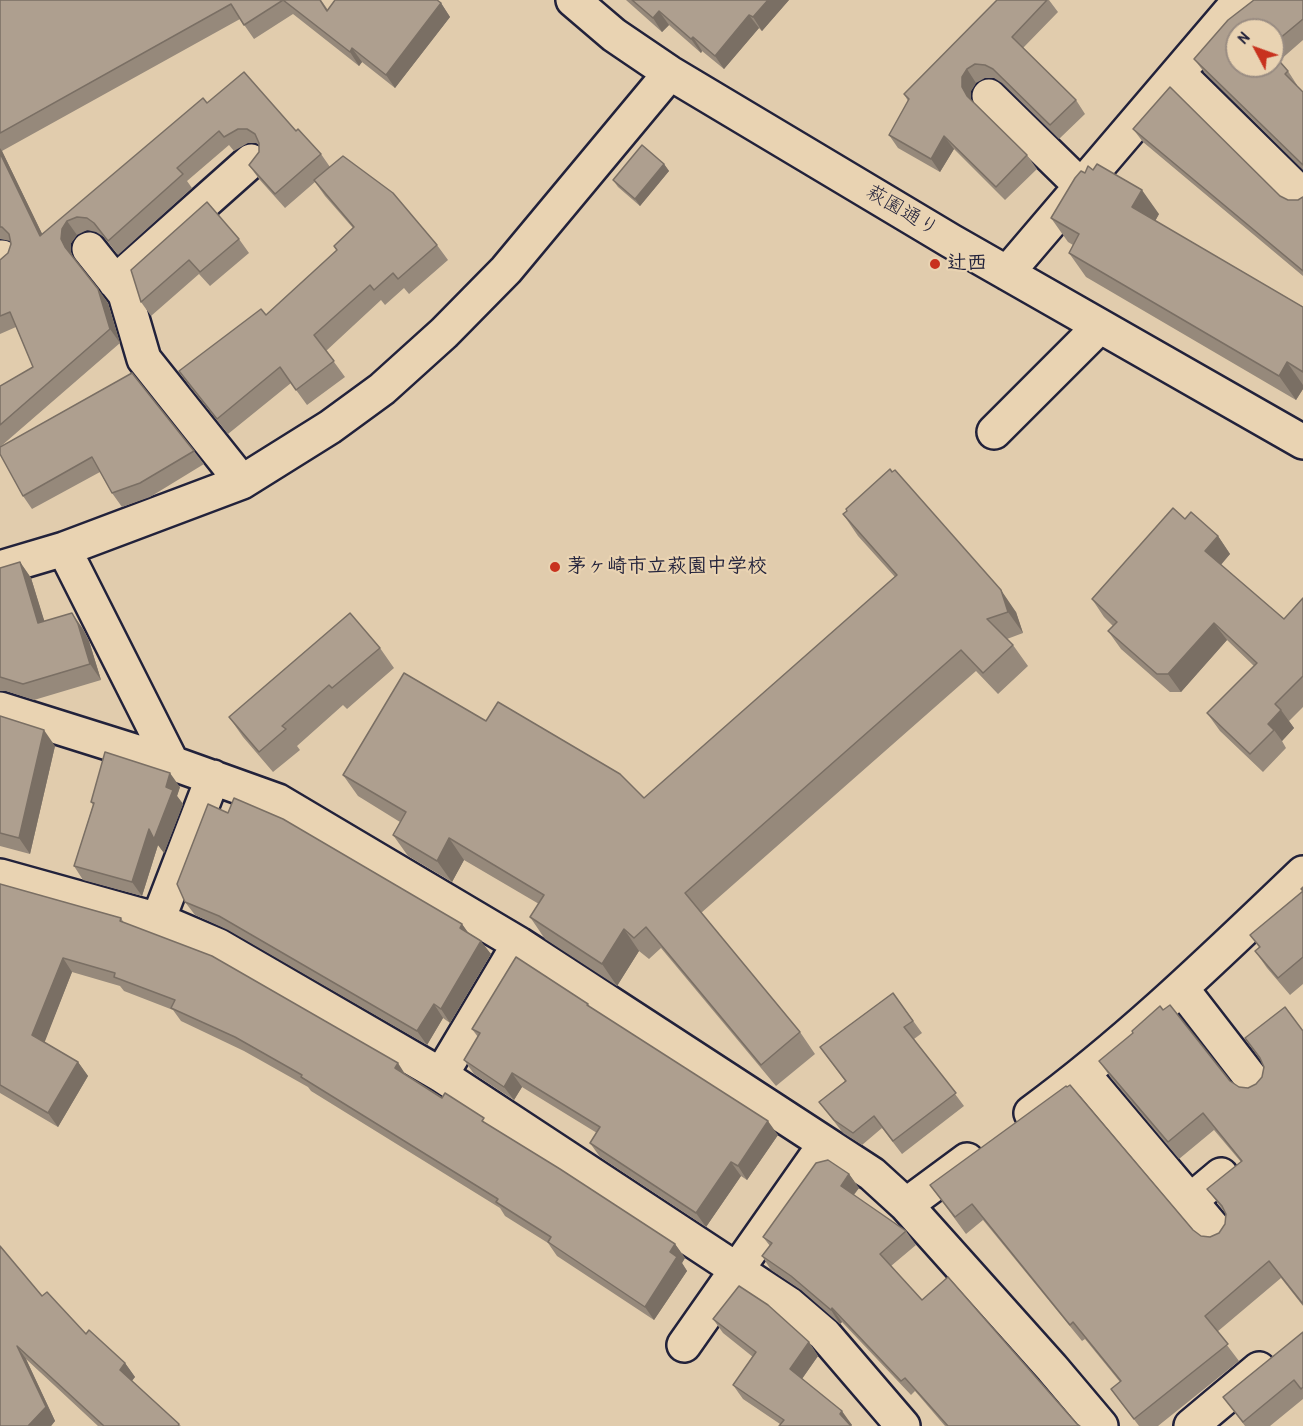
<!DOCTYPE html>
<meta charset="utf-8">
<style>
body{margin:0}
#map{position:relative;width:1303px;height:1426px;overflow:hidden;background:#e1ccad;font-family:"Patrick Hand",sans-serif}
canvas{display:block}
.north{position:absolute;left:1225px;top:18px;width:60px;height:60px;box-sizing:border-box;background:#e9d3b2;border:2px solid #998c82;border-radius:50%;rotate:311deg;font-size:16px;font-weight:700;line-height:24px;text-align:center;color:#22223b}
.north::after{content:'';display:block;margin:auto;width:21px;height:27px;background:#c8321e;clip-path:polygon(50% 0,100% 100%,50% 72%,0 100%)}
</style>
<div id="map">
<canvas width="1303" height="1426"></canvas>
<div class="north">N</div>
</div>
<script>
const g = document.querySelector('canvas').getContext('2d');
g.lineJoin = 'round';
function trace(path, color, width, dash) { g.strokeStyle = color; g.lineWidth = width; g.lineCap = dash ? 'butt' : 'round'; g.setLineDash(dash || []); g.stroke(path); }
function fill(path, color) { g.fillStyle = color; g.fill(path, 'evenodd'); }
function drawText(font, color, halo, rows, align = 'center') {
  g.font = font + ' "Patrick Hand","Klee One",sans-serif'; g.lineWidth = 4.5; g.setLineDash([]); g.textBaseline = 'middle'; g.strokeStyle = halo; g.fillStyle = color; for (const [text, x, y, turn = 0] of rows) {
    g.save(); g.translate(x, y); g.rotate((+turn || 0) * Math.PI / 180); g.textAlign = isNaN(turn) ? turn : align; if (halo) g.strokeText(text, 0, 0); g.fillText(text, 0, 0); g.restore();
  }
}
const minor = new Path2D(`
 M573 0 614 35 670 73 951 241 1303 442
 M1178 73 1303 196
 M989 96 1081 186
 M89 249 125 294 144 359 242 482
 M0 258 2 257
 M1007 273 1240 0
 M115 282 251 161
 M994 432 1099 327
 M64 549 172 763
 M0 568 64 549 242 482 330 427 382 389 444 333 506 270 670 73
 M0 709 172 763 278 801 519 944 872 1174 906 1205 1052 1368 1101 1426
 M0 876 158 920 219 946 441 1075 789 1304 824 1334 903 1426
 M158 920 213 777
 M1182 989 1257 1086
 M441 1075 519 944
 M1084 1075 1219 1235
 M1031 1113C1129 1041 1215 957 1303 873
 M1190 1201 1221 1175
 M906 1205 967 1160
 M684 1345 825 1144
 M1191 1426 1259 1369`);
trace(minor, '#22223b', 38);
trace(minor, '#e9d3b2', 33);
fill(new Path2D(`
 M0 0H321L328 10 441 3 450 17 395 88 362 62 359 66 293 14 254 39 240 19 2 151 42 234 207 103 296 131 321 154 330 167 437 245 448 260 409 294 404 288 385 305 381 300 326 351 345 377 307 405 291 383 228 434 190 387 179 371 266 315 337 250 334 246 353 228 325 196 315 182 285 208 259 179 249 165 259 152V145L256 143H248L234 151 229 145 187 181 192 188 118 255 104 237 96 232 87 230 77 235 71 243V252L73 257 98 289 108 303 120 343 0 447V386L33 367 16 327 0 334V260L8 253 11 244 10 241 0 239Z
 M626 0H789L762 31 759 28 724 69 702 51 701 53 669 25 662 32Z
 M997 0H1049L1058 12 1023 48 1076 100 1085 114 1059 139 1002 83 994 78H985L976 83 971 91V100L1027 155 1037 169 1005 200 954 149 940 172 898 148 889 135 908 101 904 94Z
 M1254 0H1303V40L1279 61 1288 71 1297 85 1296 86 1303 92V170L1204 72 1194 59 1228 20ZM1237 30H1273V66H1237Z
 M1133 129 1280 196 1288 200H1298L1303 197V276L1143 142Z
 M664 164 669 171 640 206 618 187 613 180Z
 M1159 214 1155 221 1303 307V389L1296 400 1086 277 1069 253 1073 245 1068 242 1051 218Z
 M239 239 249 253 210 286 199 274 151 316 141 302 131 270Z
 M194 451 204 464 150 497 122 507 112 493 100 472 32 509 23 496 0 454Z
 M843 514 1016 612 1023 633 1007 639 1013 645 1028 666 998 694 976 671 701 913 800 1032 815 1054 776 1086 661 948 649 959 639 951 617 986 545 939 530 917 539 904 464 860 452 882 408 856 393 835 400 822 358 796 343 775 486 721 644 798 895 577 858 536Z
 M1185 519 1218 536 1230 554 1221 565 1284 619 1303 598V707L1289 721 1294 728 1282 741 1286 748 1263 772 1220 731 1207 713 1254 666 1227 640 1181 692H1170L1121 649 1108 631 1113 626 1104 617 1092 599Z
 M20 562 31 578 44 621 83 629 89 641 101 680 34 700 6 691H0V568Z
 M380 648 394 668 347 709 343 705 297 746 300 750 273 772 243 737 229 717Z
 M0 716 55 746 30 854 0 846Z
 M180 787 177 796 183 804 164 853 158 845 142 896 83 880 74 866 93 805 91 802Z
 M0 884 121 918 124 923 406 1075 489 1126 675 1244 685 1258 682 1263 687 1271 654 1320 557 1256 548 1243 505 1216 500 1208 311 1091 308 1087 244 1051 181 1021 173 1010 124 991 120 986 72 972 44 1042 78 1062 88 1076 58 1127 0 1093Z
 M1303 887V984L1290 995 1267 968 1255 951 1259 947 1250 935 1303 891Z
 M185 902 462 924 468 933 491 954 450 1023 443 1018 427 1045 228 930 195 915Z
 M893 993 922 1033 914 1039 964 1106 902 1154 882 1128 862 1145 843 1133 819 1102 845 1081 820 1047Z
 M588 1004 590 1007 778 1135 747 1180 741 1176 706 1227 600 1157 590 1143 597 1133 522 1087 514 1100 474 1074 464 1060 478 1037 472 1029Z
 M1303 1031V1306L1281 1278 1217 1332 1239 1361 1158 1426H1139L1111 1389 1120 1382 1085 1339 1082 1341 983 1220 966 1234 930 1185 1193 1230 1201 1236 1210 1237 1219 1233 1225 1224 1226 1214 1207 1189 1241 1162 1214 1130 1179 1159 1111 1078 1099 1061 1230 1081 1239 1087 1248 1088 1256 1084 1262 1077 1264 1067 1261 1061 1245 1038Z
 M849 1174 859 1188 854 1195 906 1231 916 1245 891 1266 922 1300 1080 1426H945L915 1391 911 1395 842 1322 840 1324 801 1290 771 1270 762 1256 770 1246 763 1237Z
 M1 1248 42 1296 86 1334 125 1363 135 1377 132 1381 181 1426H98L26 1359 55 1421 51 1426H0Z
 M713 1319 809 1342 818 1356 802 1379 852 1425 780 1424 743 1399 733 1385 753 1357 723 1333Z
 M1303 1332V1399L1270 1426H1245L1223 1397Z`), '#96897b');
fill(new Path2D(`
 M768 0H789L762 31 753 17Z
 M441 3 450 17 395 88 386 75Z
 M659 11 669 25 662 32 653 18Z
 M749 15 759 28 724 69 715 56Z
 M693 37 702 51 701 53 691 39Z
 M352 48 362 62 359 66 350 52Z
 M967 69 976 83 971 91V100L967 96 962 87V77Z
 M944 136 954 149 940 172 931 159Z
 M0 148 2 151 50 250 40 236 0 153Z
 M664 164 669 171 640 206 635 199Z
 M1142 190 1159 214 1149 232 1132 207Z
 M67 221 77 235 71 243V252L74 261 65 247 61 239 62 229Z
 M98 289 108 303 120 343 110 329Z
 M1287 362 1303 385V389L1296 400 1279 376Z
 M1218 536 1230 554 1217 569 1205 551Z
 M20 562 31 578 50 639 38 623Z
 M1001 590 1016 612 1023 633 1008 612Z
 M72 613 83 629 89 641 101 680 90 664Z
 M1214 623 1227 640 1181 692 1168 674Z
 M1281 710 1294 728 1282 741 1274 730 1268 724Z
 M44 730 55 746 30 854 19 838Z
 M170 773 180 787 177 796 183 804 164 853 158 845 142 896 132 882 149 829 166 787Z
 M449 838 464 860 452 882 437 861Z
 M462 924 472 938 460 928Z
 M624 929 639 951 617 986 602 964Z
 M481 941 491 954 450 1023 441 1009Z
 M63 958 72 972 42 1049 32 1035Z
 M434 1004 443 1018 427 1045 417 1031Z
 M78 1062 88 1076 58 1127 48 1113Z
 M398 1063 407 1077 395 1068Z
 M512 1073 522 1087 514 1100 504 1087Z
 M768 1121 778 1135 747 1180 738 1166Z
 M731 1162 741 1176 706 1227 696 1213Z
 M849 1174 859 1188 850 1199 841 1186Z
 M675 1244 685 1258 682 1263 687 1271 654 1320 645 1307 670 1252Z
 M832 1308 842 1322 840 1324 831 1310Z
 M809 1342 818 1356 799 1383 790 1369Z
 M17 1346 26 1359 55 1421 51 1426H28Z
 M125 1363 135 1377 129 1384 120 1370Z
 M842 1411 852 1425 851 1426 840 1414Z`), '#7a6f64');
const building = new Path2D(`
 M0 0H320L327 11 335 0H437L441 3 386 75 352 48 350 52 283 0 244 25 231 4 0 133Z
 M632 0H768L753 17 749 15 715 56 693 37 691 39 659 11 653 18Z
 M997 0H1047L1012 37 1076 100 1050 125 993 69 985 65 975 64 967 69 962 77V87L967 96 1027 155 996 187 944 136 931 159 889 135 909 99 904 94Z
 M1254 0H1303V19L1273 44V30H1237V66H1273V54L1288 71 1285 74 1303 92V165L1194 59 1228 20Z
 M244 72 296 131 298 129 321 154 275 194 249 165 259 152V143L255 134 247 129H238L224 137 219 131 177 168 183 174 108 241 94 223 87 218 77 217 67 221 62 229 61 239 65 247 98 289 110 329 0 425V386L33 367 10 312 0 316V260L8 253 11 244 9 234 2 227H0V153L40 236 203 98 207 103Z
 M1170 87 1280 196 1288 200H1298L1303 197V271L1133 129Z
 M642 145 664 164 635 199 613 180Z
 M343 156 393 193 437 245 398 279 393 273 374 290 370 285 314 335 334 361 296 390 280 367 217 419 179 371 261 309 266 315 337 250 334 246 354 227 314 180Z
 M1097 164 1142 190 1132 207 1303 307V372L1287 362 1279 376 1069 253 1079 234 1051 218 1075 178 1081 171 1085 173 1088 166 1093 170Z
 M207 202 239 239 200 272 189 260 141 302 131 270Z
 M132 373 194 451 140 483 112 493 92 457 23 496 0 454V447Z
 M890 469 892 472 895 470 1001 590 1008 612 987 619 1013 645 983 673 961 650 685 893 800 1032 761 1065 646 927 634 938 624 929 602 964 530 917 544 895 449 838 437 861 393 835 406 812 343 775 404 673 486 721 498 702 620 774 644 798 897 575 843 514 847 511 846 509Z
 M1173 508 1185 519 1191 512 1218 536 1205 551 1284 619 1303 598V676L1275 704 1281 710 1268 724 1274 730 1250 754 1207 713 1257 663 1214 623 1168 674H1157L1108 631 1117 622 1092 599Z
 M20 562 38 623 72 613 78 624 90 664 23 684 0 677V568Z
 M350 613 380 648 332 688 329 685 282 726 286 729 259 752 229 717Z
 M0 716 44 730 19 838 0 833Z
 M105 752 170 773 166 787 173 790 154 839 149 829 132 882 74 866 94 803 91 802Z
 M234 798 283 819 462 924 460 928 481 941 441 1009 434 1004 417 1031 219 916 185 902 177 884 208 804 228 813Z
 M0 884 121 918 120 921 212 956 398 1063 395 1068 442 1098 445 1093 484 1118 482 1121 560 1169 675 1244 670 1252 677 1257 645 1307 548 1242 551 1237 496 1202 498 1199 301 1077 302 1075 235 1037 171 1008 175 1000 114 977 115 973 63 958 32 1035 78 1062 48 1113 0 1085Z
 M1303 887V957L1278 978 1255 951 1260 947 1250 935 1303 891 1301 889Z
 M516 957 588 1004 587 1005 768 1121 738 1166 731 1162 696 1213 590 1143 600 1127 512 1073 504 1087 464 1060 480 1033 472 1029Z
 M893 993 913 1021 904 1027 956 1093 893 1141 874 1116 853 1133 834 1120 819 1102 846 1081 820 1047Z
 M1170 1005 1230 1081 1239 1087 1248 1088 1256 1084 1262 1077 1264 1067 1260 1058 1245 1038 1285 1007 1303 1031V1304L1269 1261 1205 1316 1228 1344 1134 1419 1111 1389 1121 1381 1073 1322 1070 1325 972 1204 955 1217 930 1185 1066 1086 1067 1087 1070 1085 1193 1230 1201 1236 1210 1237 1219 1233 1225 1224 1226 1214 1222 1206 1207 1189 1242 1161 1203 1113 1168 1142 1099 1061 1133 1033 1132 1031 1160 1006 1163 1010Z
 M828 1160 849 1174 841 1186 906 1231 880 1254 922 1300 948 1277 1077 1424 1080 1426H948L905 1378 901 1381 832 1308 831 1310 791 1276 762 1256 772 1243 763 1237 816 1163Z
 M0 1246 42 1296 47 1292 86 1334 89 1330 125 1363 120 1370 179 1424 178 1426H104L17 1346 46 1407 28 1426H0Z
 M739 1286 768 1305 809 1342 790 1369 842 1411 840 1414 851 1426H779L784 1420 733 1385 756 1352 713 1319Z
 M1303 1332V1387L1301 1389 1294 1380 1243 1422 1223 1397Z`);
fill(building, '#ae9f8f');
trace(building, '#7a6f64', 1.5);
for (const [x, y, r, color] of [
 [935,264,6,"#c8321e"],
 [555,567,6,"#c8321e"]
]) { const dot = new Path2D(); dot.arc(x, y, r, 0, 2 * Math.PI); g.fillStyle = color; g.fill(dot); trace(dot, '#e9d3b2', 2); }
drawText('20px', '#22223b', '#e9d3b2', [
 ["萩園通り",902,211,31]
]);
drawText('bold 20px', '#22223b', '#e9d3b2', [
 ["辻西",947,264],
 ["茅ヶ崎市立萩園中学校",567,567]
], 'left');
</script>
